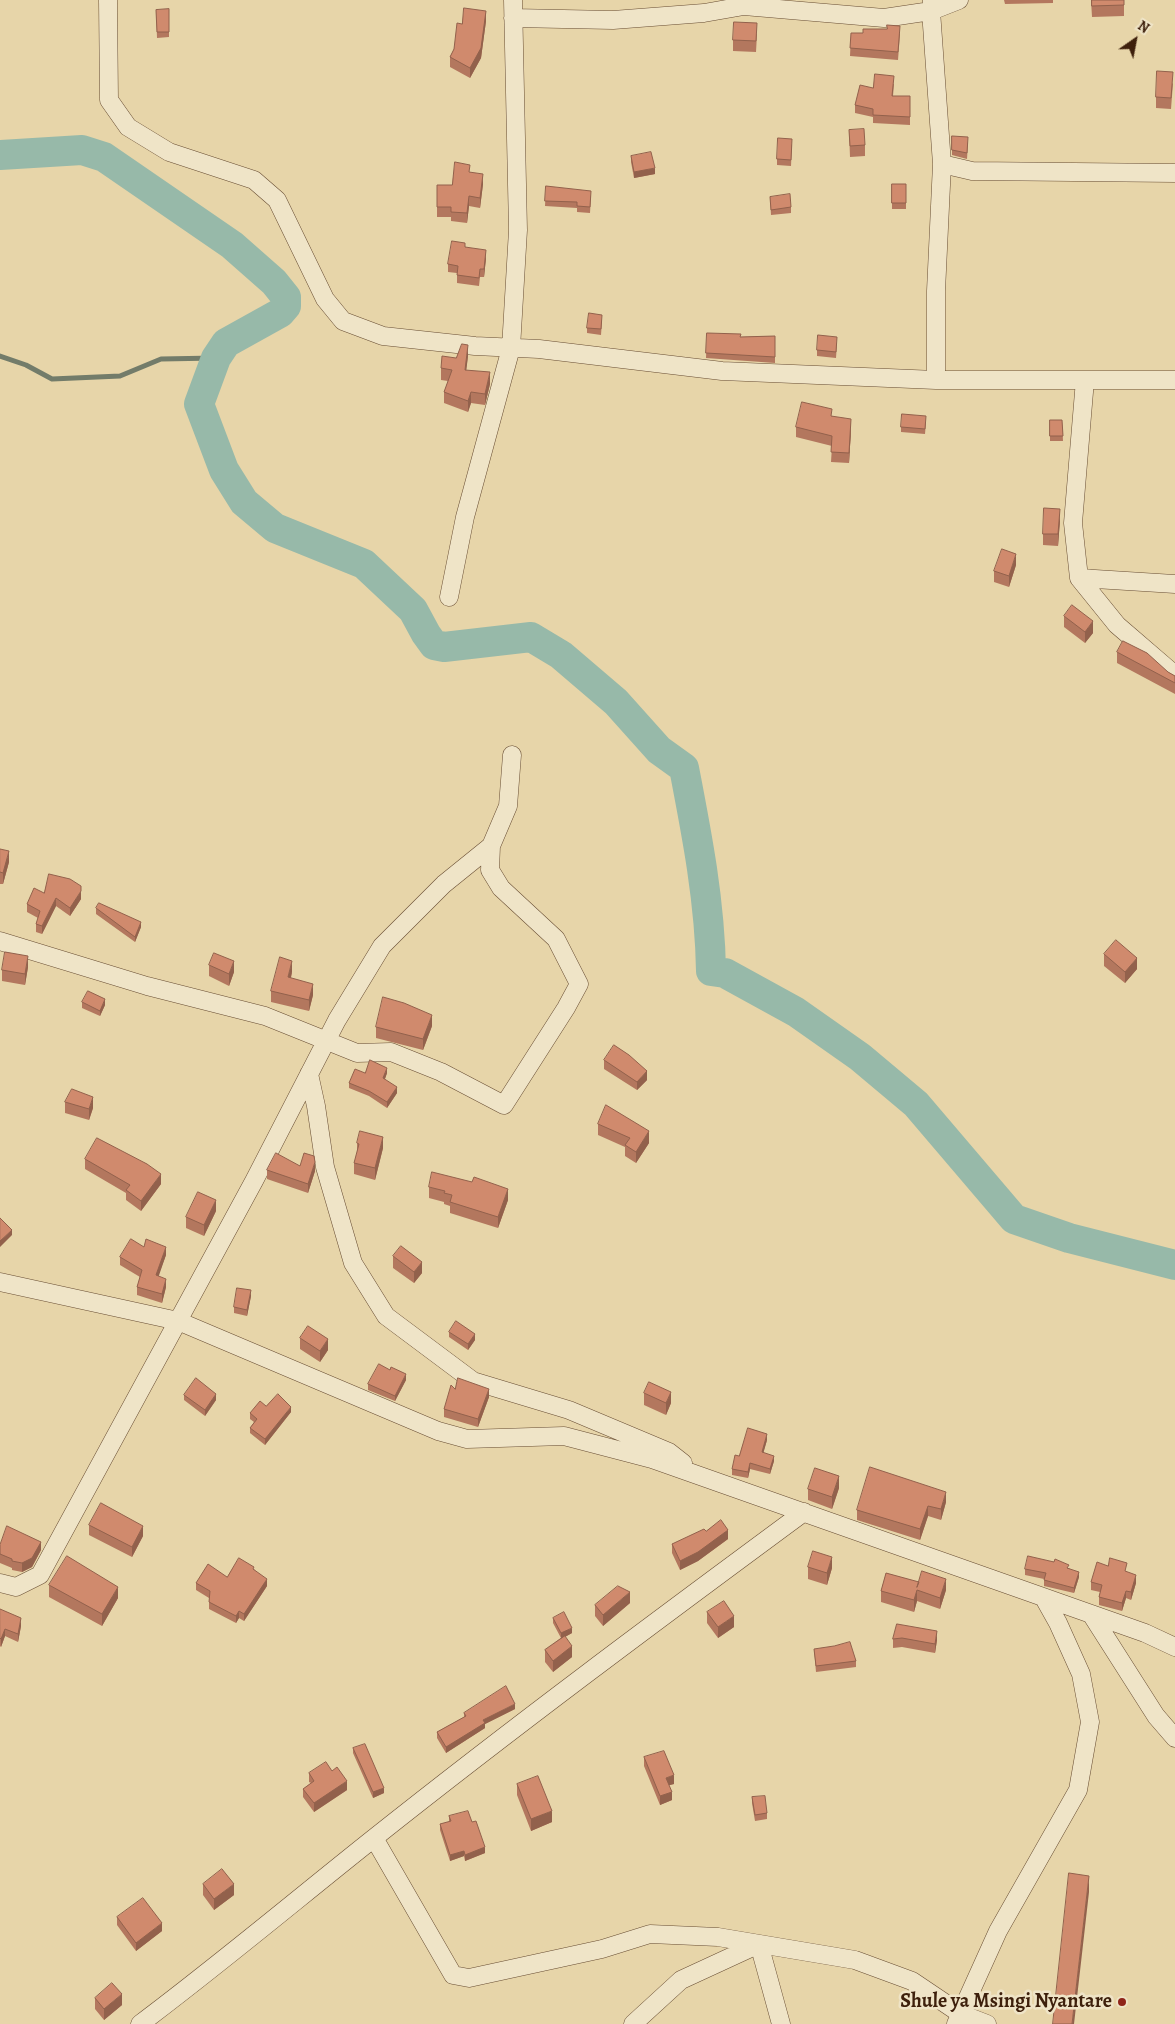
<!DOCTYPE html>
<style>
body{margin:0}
#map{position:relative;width:1175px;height:2024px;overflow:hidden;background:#e7d5a9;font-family:Alegreya,serif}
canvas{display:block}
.north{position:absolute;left:1110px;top:15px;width:50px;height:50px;-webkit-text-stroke:4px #efe4c7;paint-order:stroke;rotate:33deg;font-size:14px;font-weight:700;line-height:20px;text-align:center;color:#3e200c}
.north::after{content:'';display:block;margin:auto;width:18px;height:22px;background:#3e200c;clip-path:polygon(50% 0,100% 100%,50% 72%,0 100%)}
</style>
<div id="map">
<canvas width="1175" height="2024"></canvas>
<div class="north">N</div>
</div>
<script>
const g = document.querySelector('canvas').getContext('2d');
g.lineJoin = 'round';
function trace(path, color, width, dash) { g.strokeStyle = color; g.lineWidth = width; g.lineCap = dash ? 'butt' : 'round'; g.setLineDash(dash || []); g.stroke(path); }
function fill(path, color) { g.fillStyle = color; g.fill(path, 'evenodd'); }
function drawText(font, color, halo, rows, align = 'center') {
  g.font = font + ' Alegreya,serif'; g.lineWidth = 5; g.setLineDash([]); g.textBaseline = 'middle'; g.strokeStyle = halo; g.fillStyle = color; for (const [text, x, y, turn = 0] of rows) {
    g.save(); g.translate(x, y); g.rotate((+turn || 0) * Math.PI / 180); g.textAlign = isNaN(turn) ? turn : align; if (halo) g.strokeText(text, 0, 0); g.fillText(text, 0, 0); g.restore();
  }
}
trace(new Path2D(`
 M0 356 26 365 52 379 120 376 161 359 216 358`), '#737c6a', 5);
trace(new Path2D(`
 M0 155 82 150 104 157 232 245 274 282 286 297V306L280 313 226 343 216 358 199 404 224 470 244 502 275 528 364 564 413 610 426 634 434 645 444 647 531 637 561 655 616 702 659 750 684 768C697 835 710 902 711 971L725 973 796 1012 860 1057 916 1104 1014 1219 1069 1238 1175 1265`), '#97b9a9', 30);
const street = new Path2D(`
 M108 0 109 100 128 127 169 152 254 180 277 200 325 299 343 321 383 336 475 346 539 349 722 371 936 380H1175
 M932 0 931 11 942 164 936 291V380
 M513 18 613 20 704 13 744 6 884 18 931 11 959 0
 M942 164 972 171 1175 173
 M1085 380 1073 523 1079 578 1117 625 1175 675
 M1079 578 1175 584
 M449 597 465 517 511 348 518 230 513 0
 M0 941 147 986 265 1016 357 1053 391 1052 441 1072 504 1105 566 1008 579 984 556 939 501 888 490 870 491 846
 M309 1074 316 1106 325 1167 353 1263 386 1316 473 1381 569 1410 669 1452 683 1463
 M0 1282 178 1321 438 1431 467 1439 564 1436 652 1459 1145 1633 1175 1647
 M0 1583 16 1587 40 1575 254 1181 337 1020 382 946 444 884 491 846 508 806 512 755
 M1091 1614 1156 1716 1175 1738
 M374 1838 453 1975 469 1978 602 1949 650 1934 718 1937 855 1960 912 1981 961 2014 987 2024
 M140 2024C220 1964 296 1900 374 1838 515 1726 659 1619 804 1512
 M633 2024 681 1980 759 1944 781 2024
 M956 2024 998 1931 1078 1790 1090 1722 1081 1674 1058 1623 1044 1598`);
trace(street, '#684d33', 19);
trace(street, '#efe4c7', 18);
fill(new Path2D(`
 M1004 0H1053V3L1005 4Z
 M1091 0H1124V16L1092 17Z
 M169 9V37L157 38 156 10Z
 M486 21 481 58 470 78 450 67V57L454 49 462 24Z
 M851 33 900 34 898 60 850 56Z
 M757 34 756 52 733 51V40Z
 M1173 83 1171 109 1156 108V97Z
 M894 84 893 96H910V125L873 123V117L855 113V105L873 88Z
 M849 130 865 145V156L850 157Z
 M952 136 968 143 967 159 952 155Z
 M792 144 791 166 777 165V159Z
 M631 156 655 174 634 178 631 162Z
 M470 172 483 184 480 208 469 206 467 223 451 221V217H437V185H452Z
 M892 184H906V209H892Z
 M546 186 591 196 590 213 577 212V208L545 206Z
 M770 197 791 207V213L771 215Z
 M465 247 486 258 484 277H480L479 286 457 283V273L448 272V264Z
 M602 321 601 335 587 333V328Z
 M707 333 740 337 775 336V363L706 358Z
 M837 343 836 358 817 356V350Z
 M468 356 466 370 490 384 485 405 471 403 468 412 444 403V392L448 381 441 380V368L456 358Z
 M832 416 851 430 849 463 831 462 832 446 796 437V427Z
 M1050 420H1062L1063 441H1050Z
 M926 422 925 434 901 432V427Z
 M1060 520 1058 546 1043 545V534Z
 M1016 565 1009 587 994 582V571Z
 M1064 616 1093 633 1085 643 1064 627Z
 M1117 652 1168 672 1175 676V694L1117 663Z
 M0 849 9 862 3 884H0Z
 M44 893 81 899 70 916 56 906 42 934 36 932V924L38 918 27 912V904Z
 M96 908 141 927 135 942 96 914Z
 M1104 954 1137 969 1125 983 1104 966Z
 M209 965 234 972 229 986 209 976Z
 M28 967 25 985 2 981V970Z
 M292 972 291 978 313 995 309 1011 271 1002V991Z
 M82 1002 105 1005 100 1016 82 1008Z
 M432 1026 423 1050 376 1038V1027Z
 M604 1060 647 1080 637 1090 604 1069Z
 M365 1073H387L385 1079 397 1093 387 1108 369 1096 349 1088V1083Z
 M65 1102 93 1108 89 1120 65 1113Z
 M598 1124 649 1143 636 1163 625 1156V1147L598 1135Z
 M357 1143 383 1148 375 1180 354 1174V1163L357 1154Z
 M85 1159 161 1184 141 1211 126 1200V1193L85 1169Z
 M300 1166 315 1171 308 1193 267 1179V1170Z
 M429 1187 508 1200 498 1228 450 1213V1206L444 1204V1202L429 1198Z
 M216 1211 204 1236 186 1228V1217Z
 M144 1247 166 1255 158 1276 166 1287 162 1303 137 1295V1287L140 1277 120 1265V1257Z
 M393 1256 422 1273 414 1283 393 1268Z
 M251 1296 247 1316 234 1313V1307Z
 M449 1332 475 1340 468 1350 449 1337Z
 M300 1338 328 1350 320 1362 300 1349Z
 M390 1370 406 1380 395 1401 368 1390V1384Z
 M455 1389 489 1397 478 1427 444 1417V1409Z
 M644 1393 671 1403 666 1415 644 1405Z
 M184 1395 216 1400 205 1416 184 1400Z
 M291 1412 265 1445 250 1433V1428L254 1422 250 1419V1413Z
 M767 1440 763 1453 774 1461 770 1474 750 1469 748 1478 732 1475V1469L739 1456Z
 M839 1488 832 1509 808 1500V1489Z
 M946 1502 941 1520 928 1516 920 1540 857 1520V1510Z
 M89 1525 143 1536 132 1557 89 1535Z
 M706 1531 728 1539 698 1561 680 1570 672 1553V1544Z
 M0 1545 41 1550 32 1567 22 1572 12 1570V1568L0 1563Z
 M808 1567 832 1568 827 1585 808 1579Z
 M1069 1568 1079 1577 1074 1593 1044 1586V1579L1025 1575V1569Z
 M254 1569 267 1586 244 1621 239 1618 236 1623 209 1609V1598L196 1590V1583L227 1577Z
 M1127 1571V1572L1136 1583 1131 1600 1126 1598 1122 1611 1099 1605V1597L1100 1592 1091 1590V1582Z
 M886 1573 946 1590 940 1609 917 1601 914 1612 881 1602V1591Z
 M49 1585 118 1598 102 1626 49 1597Z
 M630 1603 603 1626 595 1616V1605Z
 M0 1609 21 1626 18 1642 5 1636 1 1647 0 1646Z
 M707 1612 734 1627 718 1638 707 1623Z
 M553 1618 572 1633 565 1637 572 1657 553 1672 545 1662V1650L561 1638 553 1623Z
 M897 1624 937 1640 935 1653 902 1647 893 1648V1639Z
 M814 1649 856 1661V1667L816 1672Z
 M515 1709 485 1724V1728L446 1753 437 1738V1732L464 1717V1713Z
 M353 1748 384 1793 373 1798 353 1753Z
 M644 1757 674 1784 669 1785 672 1800 660 1805 644 1766Z
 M332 1771 347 1790 314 1812 303 1797V1789L311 1783 309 1782V1773Z
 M517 1784 552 1822 531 1831 517 1795Z
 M752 1797 767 1813V1819L755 1821 752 1803Z
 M449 1816 472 1822 485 1853 465 1861 464 1856 450 1861 440 1830V1824L449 1822Z
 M203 1884 234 1895 214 1910 203 1895Z
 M117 1917 162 1931 136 1951 117 1925Z
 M95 1998 122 2005 104 2020 95 2009Z`), '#b3775e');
fill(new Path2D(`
 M486 11V21L481 58 470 78V68Z
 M655 168V174L634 178V172Z
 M483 174V184L480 208V198Z
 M469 196V206L467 223V213Z
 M486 250V258L484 277V269Z
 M468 345V356L465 381V370Z
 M490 372V384L485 405V394Z
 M471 392V403L468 412V401Z
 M851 419V430L849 463V453Z
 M1060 509V520L1058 546V534Z
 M1016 554V565L1009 587V576Z
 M1093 621V633L1085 643V632Z
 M9 851V862L3 884V873Z
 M81 891V899L70 916V908Z
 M56 898V906L42 934V926Z
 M141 922V927L135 942V937Z
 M28 956V967L25 985V974Z
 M1137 958V969L1125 983V972Z
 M234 961V972L229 986V974Z
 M292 961V972L288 989V977Z
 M313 984V995L309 1011V1000Z
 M105 999V1005L100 1016V1011Z
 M432 1015V1026L423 1050V1039Z
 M387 1068V1073L383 1084V1078Z
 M647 1071V1080L637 1090V1082Z
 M397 1087V1093L387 1108V1102Z
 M93 1097V1108L89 1120V1109Z
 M649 1131V1143L636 1163V1152Z
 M383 1137V1148L375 1180V1168Z
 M315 1162V1171L308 1193V1184Z
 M161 1174V1184L141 1211V1201Z
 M508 1189V1200L498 1228V1217Z
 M216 1200V1211L204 1236V1225Z
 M12 1230V1235L0 1247V1241Z
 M166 1247V1255L156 1284V1275Z
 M422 1262V1273L414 1283V1272Z
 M166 1279V1287L162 1303V1294Z
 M251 1290V1296L247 1316V1310Z
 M475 1334V1340L468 1350V1344Z
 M328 1339V1350L320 1362V1351Z
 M406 1374V1380L395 1401V1396Z
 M489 1389V1397L478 1427V1419Z
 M671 1392V1403L666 1415V1403Z
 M216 1394V1400L205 1416V1410Z
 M291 1407V1412L265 1445V1439Z
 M767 1434V1440L762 1458V1452Z
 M774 1456V1461L770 1474V1469Z
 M750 1463V1469L748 1478V1472Z
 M839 1476V1488L832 1509V1497Z
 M946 1492V1502L941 1520V1509Z
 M928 1506V1516L920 1540V1529Z
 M143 1526V1536L132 1557V1547Z
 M728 1530V1539L698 1561 680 1570V1561Z
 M41 1542V1550L32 1567 22 1572V1563Z
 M832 1557V1568L827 1585V1573Z
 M1079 1572V1577L1074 1593V1588Z
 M1136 1575V1583L1131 1600V1592Z
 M267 1579V1586L244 1621V1614Z
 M946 1579V1590L940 1609V1598Z
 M118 1587V1598L102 1626V1614Z
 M917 1590V1601L914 1612V1600Z
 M1126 1591V1598L1122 1611V1603Z
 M630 1592V1603L603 1626V1615Z
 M239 1611V1618L236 1623V1616Z
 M734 1616V1627L718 1638V1627Z
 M21 1618V1626L18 1642V1634Z
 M572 1628V1633L561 1639V1633Z
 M5 1629V1636L1 1647V1639Z
 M937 1631V1640L935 1653V1644Z
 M572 1646V1657L553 1672V1661Z
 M515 1704V1709L485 1724V1728L446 1753V1747L483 1720Z
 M674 1775V1784L666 1786V1778Z
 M347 1781V1790L314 1812V1803Z
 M384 1788V1793L373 1798V1792Z
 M672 1792V1800L660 1805V1796Z
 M552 1811V1822L531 1831V1819Z
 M485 1847V1853L465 1861V1855Z
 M464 1851V1856L450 1861V1855Z
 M1089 1876V1892L1074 2024H1072Z
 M234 1884V1895L214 1910V1899Z
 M162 1923V1931L136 1951V1943Z
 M122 1994V2005L104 2020V2009Z`), '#92614c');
const building = new Path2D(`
 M1092 0H1124V5L1092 6Z
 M464 8 486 11 481 48 470 68 450 57 454 49 457 23 462 24Z
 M169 9V32H157L156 10Z
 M734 22 757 23 756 41 733 40Z
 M887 25 900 26 898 52 850 48 851 33H863V29H887Z
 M1157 71 1173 72 1171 98 1156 97Z
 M875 74 894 76 892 96H910V117L873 115V109L855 105 860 85 873 88Z
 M864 129 865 145 850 146 849 130Z
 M952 136 968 137 967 153 952 150Z
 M778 138 792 139 791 160 777 159Z
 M651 152 655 168 634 172 631 156Z
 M455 162 470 165 469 172 483 174 480 198 469 196 467 213 451 212V207H437V185H452Z
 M892 184H906V203H892Z
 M546 186 591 191 590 207 577 206V202L545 201Z
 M790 194 791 207 771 210 770 197Z
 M452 241 465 243V247L486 250 484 269H480L479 278 457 275 458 266 448 264Z
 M589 313 602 315 601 329 587 328Z
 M707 333 741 334 740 337 775 336V357L706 353Z
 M818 335 837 337 836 352 817 350Z
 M462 344 468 345 465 370 490 372 485 394 471 392 468 401 444 392 452 370 441 368 442 356 456 358Z
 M802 402 832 409 831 416 851 419 849 453 831 452 832 436 796 427Z
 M902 414 926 416 925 429 901 427Z
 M1050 420H1062L1063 436H1050Z
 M1044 508 1060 509 1058 534H1043Z
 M1002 549 1016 554 1009 576 994 571Z
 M1072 605 1093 621 1085 632 1064 616Z
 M1123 641 1147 653 1168 672 1175 676V683L1117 652Z
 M0 849 9 851 3 873 0 872Z
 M49 874 70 879 81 886V891L70 908 56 898 42 926 36 924 40 911 27 904 34 888 44 893Z
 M99 903 141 922 135 937 96 908Z
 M1116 940 1137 958 1125 972 1104 954Z
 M5 952 28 956 25 974 2 970Z
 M214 953 234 961 229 974 209 965Z
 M280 957 292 961 288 977 313 984 309 1000 271 991Z
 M88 991 105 999 100 1011 82 1002Z
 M383 997 404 1003 432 1015 423 1039 376 1027Z
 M614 1045 629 1055 647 1071 637 1082 604 1060Z
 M370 1060 387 1068 383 1078 397 1087 387 1102 369 1091 349 1083 355 1069 365 1073Z
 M72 1089 93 1097 89 1109 65 1102Z
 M606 1105 649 1131 636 1152 625 1145 630 1138 598 1124Z
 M360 1131 383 1137 375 1168 354 1163 359 1144 357 1143Z
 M97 1138 147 1164 161 1174 141 1201 126 1190 130 1185 85 1159Z
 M276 1153 300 1166 304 1153 314 1156 315 1162 308 1184 267 1170Z
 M432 1172 472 1182 474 1177 508 1189 498 1217 450 1202 452 1195 444 1193 445 1191 429 1187Z
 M198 1192 216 1200 204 1225 186 1217Z
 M0 1218 12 1230 0 1241Z
 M131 1239 144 1247 146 1239 166 1247 156 1275 166 1279 162 1294 137 1287 142 1270 120 1257Z
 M401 1246 422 1262 414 1272 393 1256Z
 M237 1288 251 1290 247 1310 234 1307Z
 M456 1321 475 1334 468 1344 449 1332Z
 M308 1326 328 1339 320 1351 300 1338Z
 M379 1364 390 1370 391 1367 406 1374 395 1396 368 1384Z
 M196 1378 216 1394 205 1410 184 1395Z
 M458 1378 489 1389 478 1419 444 1409 451 1385 455 1389Z
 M649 1382 671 1392 666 1403 644 1393Z
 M278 1394 291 1407 265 1439 250 1428 257 1419 250 1413 260 1401 266 1406Z
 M748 1428 767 1434 762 1452 774 1456 770 1469 750 1463 748 1472 732 1469 735 1455 739 1456Z
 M870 1467 946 1492 941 1509 928 1506 920 1529 857 1510Z
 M815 1468 839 1476 832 1497 808 1489Z
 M101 1503 143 1526 132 1547 89 1525Z
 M721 1520 728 1530 698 1552 680 1561 672 1544 704 1529 706 1531Z
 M7 1526 41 1542 32 1558 22 1563 12 1561V1559L0 1554V1545Z
 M813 1551 832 1557 827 1573 808 1567Z
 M67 1556 118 1587 102 1614 49 1585Z
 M1028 1556 1054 1562 1055 1559 1069 1565 1067 1568 1079 1572 1074 1588 1044 1580 1046 1573 1025 1569Z
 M239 1558 254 1567 253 1569 267 1579 244 1614 239 1611 236 1616 209 1602 210 1591 196 1583 208 1564 227 1577Z
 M1110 1558 1127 1563 1125 1571 1136 1575 1131 1592 1126 1591 1122 1603 1099 1597 1102 1585 1091 1582 1097 1562 1108 1566Z
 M922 1571 946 1579 940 1598 917 1590 914 1600 881 1591 886 1573 919 1582 917 1587Z
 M618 1586 630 1592 603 1615 595 1605Z
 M724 1601 734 1616 718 1627 707 1612Z
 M0 1609 21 1618 18 1634 5 1629 1 1639 0 1638Z
 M564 1612 572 1628 561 1633 553 1618Z
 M897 1624 937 1631 935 1644 902 1638 893 1639Z
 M565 1636 572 1646 553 1661 545 1650Z
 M850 1642 856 1661 816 1666 814 1649 834 1646Z
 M506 1686 515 1704 483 1720 485 1723 446 1747 437 1732 466 1716 464 1713Z
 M365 1744 384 1788 373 1792 353 1748Z
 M664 1751 674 1775 666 1778 672 1792 660 1796 644 1757Z
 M326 1762 332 1771 337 1767 347 1781 314 1803 303 1789 314 1781 309 1773Z
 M538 1776 552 1811 531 1819 517 1784Z
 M765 1796 767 1813 755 1815 752 1797Z
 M468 1811 472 1822 476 1821 485 1847 465 1855 464 1851 450 1855 440 1824 451 1821 449 1816Z
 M222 1869 234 1884 214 1899 203 1884Z
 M1069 1873 1089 1876 1072 2024H1053Z
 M143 1898 162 1923 136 1943 117 1917Z
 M112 1983 122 1994 104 2009 95 1998Z`);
fill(building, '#d08a6d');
trace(building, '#92614c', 1);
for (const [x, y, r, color] of [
 [1122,2002,5,"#8f2418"]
]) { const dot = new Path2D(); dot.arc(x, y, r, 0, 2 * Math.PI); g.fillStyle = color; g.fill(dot); trace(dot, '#efe4c7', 2); }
drawText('bold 20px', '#3e200c', '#efe4c7', [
 ["Shule ya Msingi Nyantare",1112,2002]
], 'right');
</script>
